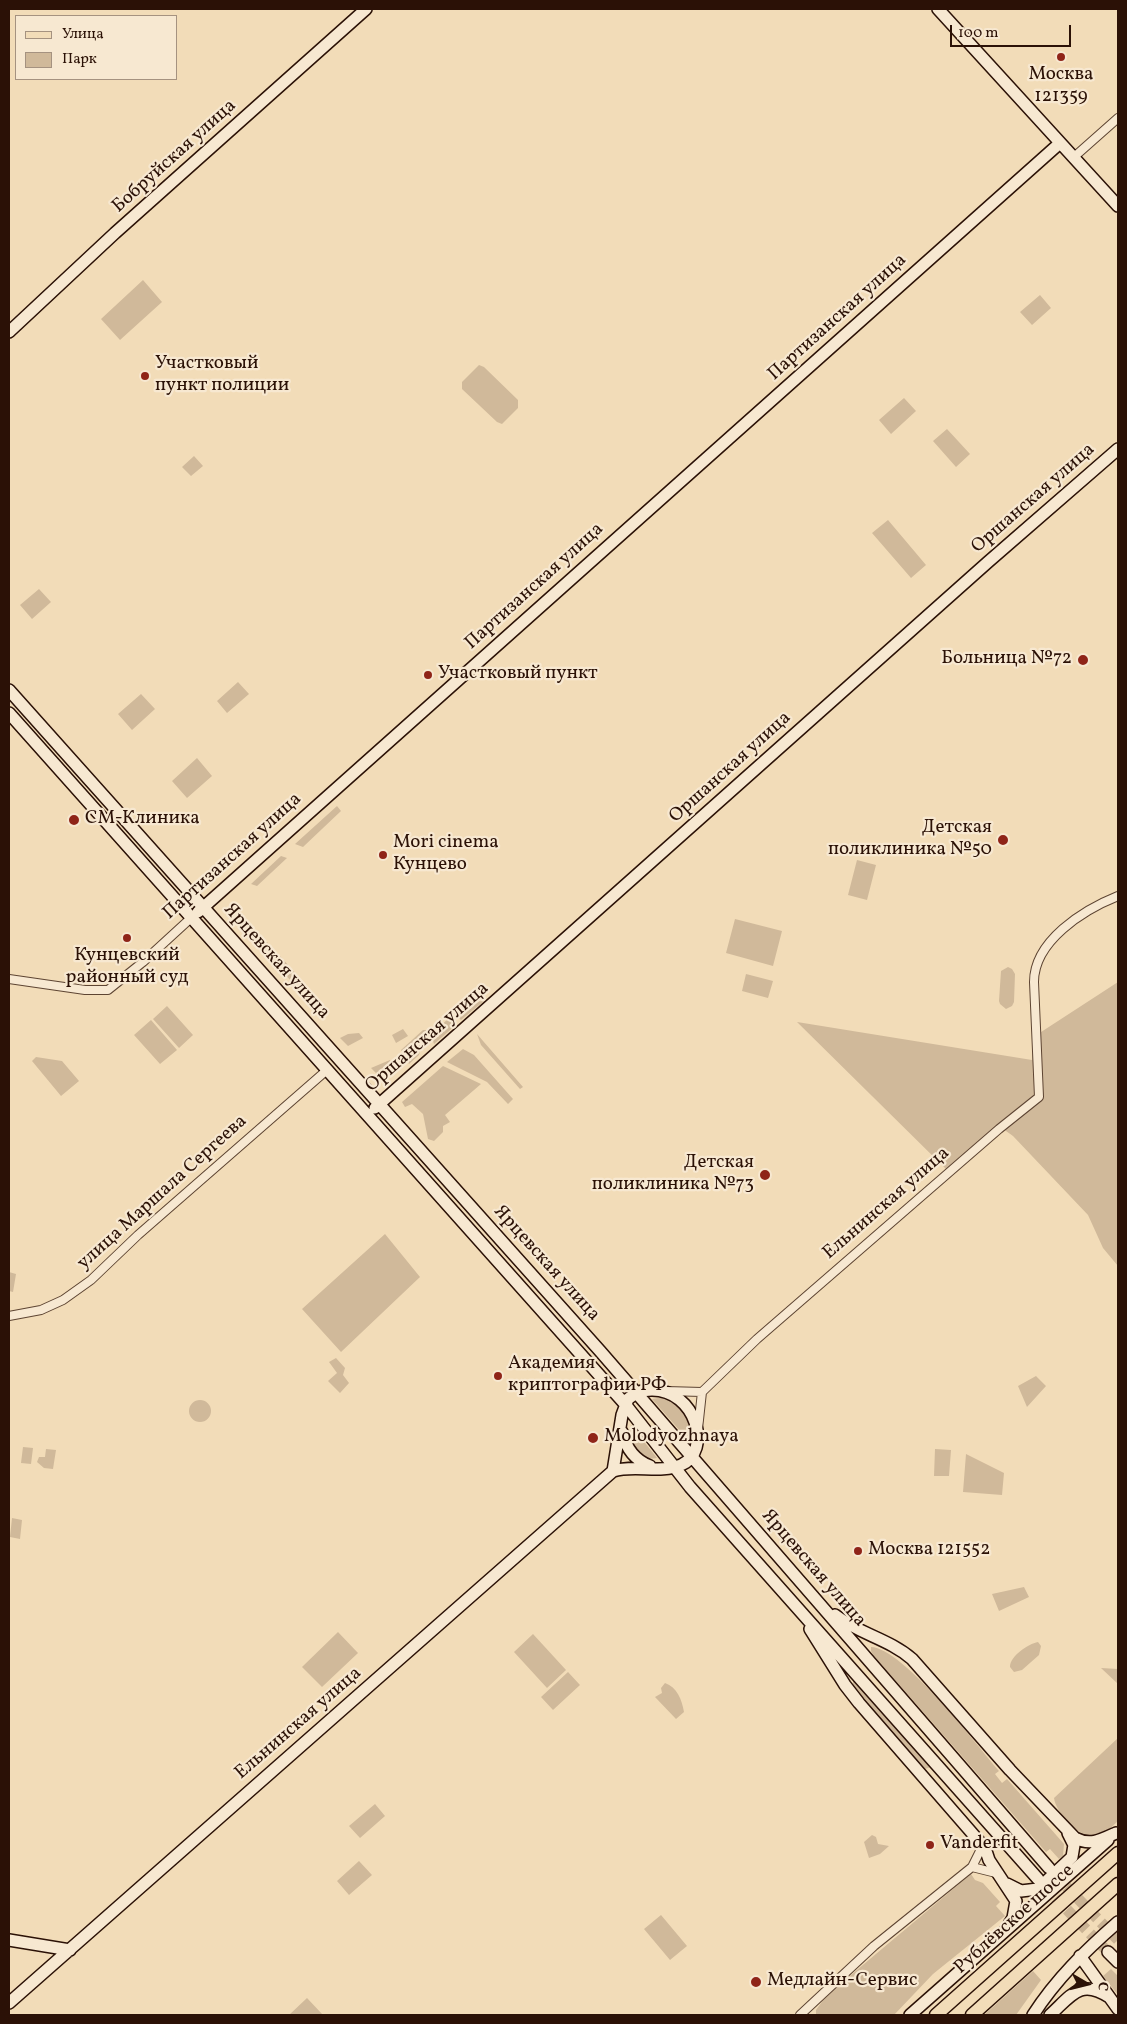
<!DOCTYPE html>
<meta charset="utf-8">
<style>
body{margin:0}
#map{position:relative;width:1127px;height:2024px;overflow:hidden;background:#f2dcb8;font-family:Vollkorn,serif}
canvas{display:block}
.frame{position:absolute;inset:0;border:10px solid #2b1106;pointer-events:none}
.legend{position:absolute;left:15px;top:15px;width:162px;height:65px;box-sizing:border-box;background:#f7e8d1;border:1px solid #a59280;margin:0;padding:6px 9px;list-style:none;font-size:15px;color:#2b1106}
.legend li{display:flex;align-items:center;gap:10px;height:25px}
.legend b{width:25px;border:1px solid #a59280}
.north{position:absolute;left:1062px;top:1959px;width:50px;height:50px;-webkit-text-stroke:4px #f7e8d1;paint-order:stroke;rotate:98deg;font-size:14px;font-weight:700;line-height:20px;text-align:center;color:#2b1106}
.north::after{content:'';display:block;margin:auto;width:18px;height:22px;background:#2b1106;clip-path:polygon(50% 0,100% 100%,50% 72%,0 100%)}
.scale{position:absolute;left:950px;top:25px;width:121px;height:22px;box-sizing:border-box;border:2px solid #2b1106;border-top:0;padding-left:6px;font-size:15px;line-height:18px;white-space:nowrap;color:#2b1106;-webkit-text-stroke:4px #f7e8d1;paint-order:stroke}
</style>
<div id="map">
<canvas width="1127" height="2024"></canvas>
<div class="frame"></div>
<ul class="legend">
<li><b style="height:6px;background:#f2dcb8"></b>Улица</li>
<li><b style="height:14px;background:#d0b99a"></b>Парк</li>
</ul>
<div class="north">С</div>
<div class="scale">100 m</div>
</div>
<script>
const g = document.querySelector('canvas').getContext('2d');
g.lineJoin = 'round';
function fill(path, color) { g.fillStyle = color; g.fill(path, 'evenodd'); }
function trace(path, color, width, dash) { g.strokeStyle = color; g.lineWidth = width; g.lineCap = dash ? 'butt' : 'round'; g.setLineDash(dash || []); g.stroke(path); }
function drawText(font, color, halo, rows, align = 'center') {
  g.font = font + ' Vollkorn,serif'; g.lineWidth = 4.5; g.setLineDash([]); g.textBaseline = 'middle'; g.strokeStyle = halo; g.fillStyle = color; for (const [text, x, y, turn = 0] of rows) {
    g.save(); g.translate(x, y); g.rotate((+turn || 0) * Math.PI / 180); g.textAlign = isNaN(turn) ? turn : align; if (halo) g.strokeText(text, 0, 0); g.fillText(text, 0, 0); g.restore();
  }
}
fill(new Path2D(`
 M143 280 162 302 120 340 101 319Z
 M1040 295 1051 308 1032 325 1020 312Z
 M479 365 484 367 518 400V408L502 424 497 422 462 389V382Z
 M904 398 916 411 891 434 879 420Z
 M947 429 970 454 956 467 933 441Z
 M194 456 203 466 191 476 182 467Z
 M888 520 926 565 911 578 872 533Z
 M39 589 51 602 32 619 20 605Z
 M238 682 249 694 227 713 217 701Z
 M141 694 155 709 132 730 118 714Z
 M197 758 212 776 187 798 172 781Z
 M337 806 341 811 303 847 295 844Z
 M281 856 287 858 257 886 251 884Z
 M857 860 876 865 867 900 848 895Z
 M735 919 782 931 773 966 726 953Z
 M243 923 257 937 252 940 238 927Z
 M267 942 278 954 270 958 269 955 271 953 259 946Z
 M280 956 298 976 297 981H291L272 960Z
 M1008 967 1012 969 1015 974 1014 1002 1012 1006 1006 1009 1000 1004 999 1001 1001 971Z
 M746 974 773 981 768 998 742 991Z
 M1118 982V1266L1103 1248 1088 1215 1013 1136 999 1126 948 1171 797 1022 1032 1060V1035L1038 1034Z
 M484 1001 461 1020 454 1013 467 1002Z
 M167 1006 193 1035 179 1048 153 1019Z
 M450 1017 456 1025 434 1044C430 1032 442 1025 450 1017Z
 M151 1020 177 1050 160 1064 134 1035Z
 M403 1029 408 1036 396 1043 392 1035Z
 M423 1030H426L419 1055 409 1064 401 1050Z
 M359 1033 363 1038 348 1046 340 1038 348 1034Z
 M477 1034 523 1087 520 1089 481 1045Z
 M463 1049 474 1055 513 1099 508 1104 487 1082 447 1062Z
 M36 1057 62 1061 79 1081 61 1096 32 1061Z
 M390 1060 395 1071 386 1077H380L371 1068Z
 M443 1066 481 1084 445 1115 450 1122 443 1126V1132L434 1141 428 1139 423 1114 412 1104 405 1107 402 1102Z
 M385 1234 420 1277 341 1352 302 1309Z
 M9 1272 16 1274 13 1292 9 1291Z
 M336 1358 345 1368 343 1375 349 1383 340 1393 328 1381 337 1373 329 1362Z
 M1036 1376 1046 1386 1027 1407 1018 1386Z
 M664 1397C684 1401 695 1420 688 1440L652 1399Z
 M189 1411a11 11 0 1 1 22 0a11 11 0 1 1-22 0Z
 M631 1425 657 1458C640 1461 635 1451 628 1437Z
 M23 1447 33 1448 31 1464 21 1463Z
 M46 1449 56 1450 53 1469 44 1468 37 1462 39 1457H45Z
 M935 1449 951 1450 949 1476H934Z
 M966 1454 1004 1473 1002 1495 963 1492Z
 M12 1518 22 1520 20 1539 10 1537Z
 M1024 1587 1029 1597 999 1611 992 1594Z
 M338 1632 358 1653 322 1687 302 1667Z
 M533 1634 566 1670 547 1688 514 1652Z
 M1038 1642 1041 1646 1039 1655 1022 1670 1014 1672 1010 1667C1010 1656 1028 1644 1038 1642Z
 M871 1647C903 1648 976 1744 999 1771L995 1774 1002 1783 1007 1779 1064 1844 1063 1856 1059 1859 1050 1849 1046 1852 874 1656 871 1651Z
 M1101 1668 1118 1669V1684Z
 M568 1672 580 1685 553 1710 541 1697Z
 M853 1679 931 1767 925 1769 853 1687Z
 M665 1683C677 1687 682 1700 684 1712L676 1719 655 1697 662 1693 661 1688Z
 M1118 1738V1821L1103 1835 1088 1836C1074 1831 1056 1812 1054 1798Z
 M375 1804 385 1816 360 1838 349 1826Z
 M872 1835 876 1837 878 1844 889 1846 880 1854 869 1858 864 1842Z
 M359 1861 372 1875 349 1895 337 1881Z
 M971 1874 975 1880 983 1883 1000 1902 996 1906 1005 1916 933 1974 894 2015H816V2010L826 1996Z
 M661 1915 687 1946 670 1960 644 1929Z
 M1111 1969 1118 1976V1995L1103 1976Z
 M1033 1971 1041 1980 1016 2015H984Z
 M307 1998 323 2015H289Z`), '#d0b99a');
trace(new Path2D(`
 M1055 1875 1118 1940
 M1044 1886 1108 1952`), '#cab394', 11, [11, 5.5]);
const street = new Path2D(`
 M1074 157 1118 118
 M9 979 85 990H108L143 962 191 918
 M9 1316 41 1310 63 1300 91 1280 138 1235 327 1070
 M666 1391 702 1392
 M702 1392 757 1339 999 1129 1039 1097 1034 982C1034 941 1083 910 1118 896
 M698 1429 702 1392
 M972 1867 996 1873
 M800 2015 874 1946 972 1867 980 1851 979 1841`);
const secondary = new Path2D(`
 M938 9 1118 206
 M9 332 115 233 366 9
 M9 690 600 1351 1049 1868
 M9 713 625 1404 690 1487 1038 1879
 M198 912 1060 143
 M375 1108 988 562 1118 449
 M622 1432C626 1448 634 1460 650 1466
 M835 1615C859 1634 889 1639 912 1659L1010 1770 1075 1838C1090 1846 1101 1840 1116 1833
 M810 1629 845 1685 859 1703 985 1848 989 1860 1016 1901 1013 1918 1006 1929
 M1007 1884 1021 1891 1038 1889 1072 1857 1074 1845 1068 1833
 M9 1940 70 1950
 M1108 1952 1118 1962
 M1080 1956 1118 2009
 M9 2003 613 1471C634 1464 660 1474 681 1465 713 1451 696 1390 652 1390 642 1390 636 1392 628 1399L622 1415 613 1471
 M910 2015 1108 1840
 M1033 2015C1056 1979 1086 1950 1118 1922
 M1050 2015C1071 1996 1080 1978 1109 1997`);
const primary = new Path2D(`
 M936 2015 1118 1853
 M972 2015 1118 1884`);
trace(street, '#5d4432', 10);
trace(secondary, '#2b1106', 14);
trace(primary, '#2b1106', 15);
trace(street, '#f7e8d1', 8);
trace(secondary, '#f7e8d1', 11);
trace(primary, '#f2dcb8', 12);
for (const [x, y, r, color] of [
 [1061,57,5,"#8f2418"],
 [145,376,5,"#8f2418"],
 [1083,660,6,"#8f2418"],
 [428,675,5,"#8f2418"],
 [74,820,6,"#8f2418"],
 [1003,840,6,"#8f2418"],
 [383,855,5,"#8f2418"],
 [127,938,5,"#8f2418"],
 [765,1175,6,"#8f2418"],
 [498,1376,5,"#8f2418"],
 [593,1438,6,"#8f2418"],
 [858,1551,5,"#8f2418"],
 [930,1845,5,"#8f2418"],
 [756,1982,6,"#8f2418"]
]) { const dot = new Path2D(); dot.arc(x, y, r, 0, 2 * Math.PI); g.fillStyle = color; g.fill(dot); trace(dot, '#f7e8d1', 2); }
drawText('19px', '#2b1106', '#f7e8d1', [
 ["Москва",1061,76,"center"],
 ["121359",1061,98,"center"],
 ["Участковый",155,365],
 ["пункт полиции",155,387],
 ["Больница №72",1072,660,"right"],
 ["Участковый пункт",438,675],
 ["СМ-Клиника",85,820],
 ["Детская",992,829,"right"],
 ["поликлиника №50",992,851,"right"],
 ["Mori cinema",393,844],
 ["Кунцево",393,866],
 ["Кунцевский",127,957,"center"],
 ["районный суд",127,979,"center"],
 ["Детская",754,1164,"right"],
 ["поликлиника №73",754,1186,"right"],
 ["Академия",508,1365],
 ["криптографии РФ",508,1387],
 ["Molodyozhnaya",604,1438],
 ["Москва 121552",868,1551],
 ["Vanderfit",940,1845],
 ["Медлайн-Сервис",767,1982]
], 'left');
drawText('19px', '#2b1106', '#f7e8d1', [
 ["Бобруйская улица",175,157,-42],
 ["Партизанская улица",838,318,-42],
 ["Оршанская улица",1034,499,-41],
 ["Партизанская улица",535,587,-42],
 ["Оршанская улица",731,768,-42],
 ["Партизанская улица",233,857,-42],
 ["Ярцевская улица",276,962,48],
 ["Оршанская улица",428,1038,-41],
 ["улица Маршала Сергеева",163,1193,-42],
 ["Ельнинская улица",887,1204,-41],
 ["Ярцевская улица",546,1264,48],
 ["Ярцевская улица",813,1569,49],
 ["Ельнинская улица",299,1724,-41],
 ["Рублёвское шоссе",1015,1920,-42]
]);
</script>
